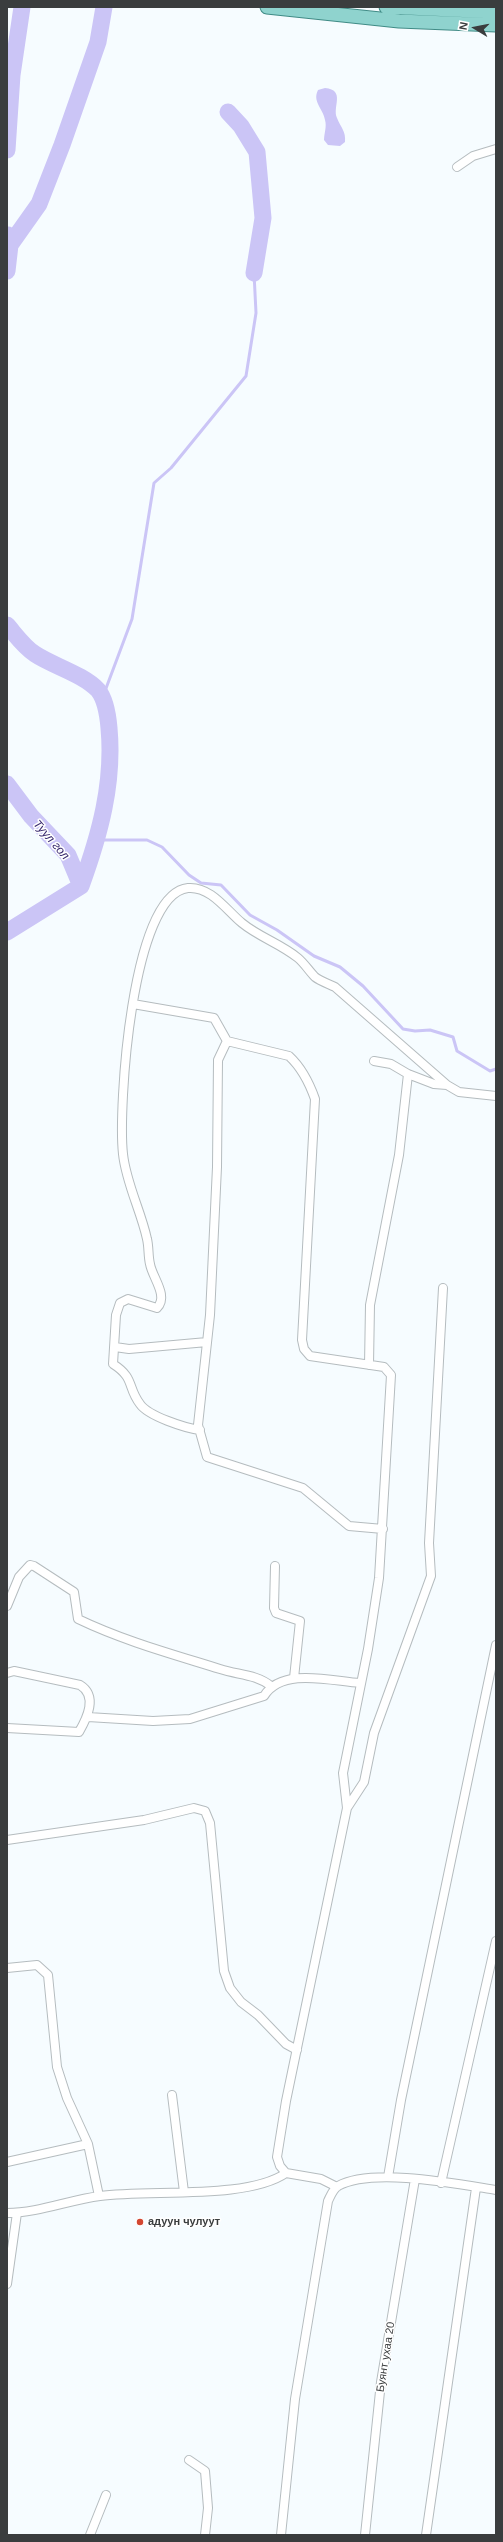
<!DOCTYPE html>
<meta charset="utf-8">
<style>
body{margin:0}
#map{position:relative;width:503px;height:2542px;overflow:hidden;background:#f6fcff;font-family:Helvetica,sans-serif}
canvas{display:block}
.frame{position:absolute;inset:0;border:8px solid #3a3d3e;pointer-events:none}
.north{position:absolute;left:455px;top:8px;width:40px;height:40px;-webkit-text-stroke:3px #fff;paint-order:stroke;rotate:280deg;font-size:11px;font-weight:700;line-height:16px;text-align:center;color:#3a3d3e}
.north::after{content:'';display:block;margin:auto;width:14px;height:18px;background:#3a3d3e;clip-path:polygon(50% 0,100% 100%,50% 72%,0 100%)}
</style>
<div id="map">
<canvas width="503" height="2542"></canvas>
<div class="frame"></div>
<div class="north">N</div>
</div>
<script>
const g = document.querySelector('canvas').getContext('2d');
g.lineJoin = 'round';
function fill(path, color) { g.fillStyle = color; g.fill(path, 'evenodd'); }
function trace(path, color, width, dash) { g.strokeStyle = color; g.lineWidth = width; g.lineCap = dash ? 'butt' : 'round'; g.setLineDash(dash || []); g.stroke(path); }
function drawText(font, color, halo, rows, align = 'center') {
  g.font = font + ' Helvetica,sans-serif'; g.lineWidth = 3; g.setLineDash([]); g.textBaseline = 'middle'; g.strokeStyle = halo; g.fillStyle = color; for (const [text, x, y, turn = 0] of rows) {
    g.save(); g.translate(x, y); g.rotate((+turn || 0) * Math.PI / 180); g.textAlign = isNaN(turn) ? turn : align; if (halo) g.strokeText(text, 0, 0); g.fillText(text, 0, 0); g.restore();
  }
}
fill(new Path2D(`
 M325 88C346 90 332 107 337 118 341 128 346 131 345 142L340 146 328 145 324 140C324 133 327 127 325 120 323 108 312 102 318 90Z`), '#cbc5f6');
trace(new Path2D(`
 M102 699 132 619 154 483 171 468 246 376 256 313 254 273
 M98 840H147L162 847 189 875 201 883 221 885 250 915 277 930 314 956 340 967 363 986 403 1029 415 1031 430 1030 453 1037 457 1051 490 1071 496 1069`), '#cbc5f6', 3);
trace(new Path2D(`
 M228 112 241 126 257 152 263 218 254 273
 M7 150 12 75 22 7
 M10 245 39 204 62 145 98 42 104 7
 M7 271 10 245 8 235
 M7 625C15 634 24 647 35 654 53 666 83 674 98 690 106 700 108 716 109 728 114 783 100 834 81 886
 M7 784 31 816 68 855 81 886 7 932`), '#cbc5f6', 17);
const street = new Path2D(`
 M457 167 473 156 496 149
 M133 1004 214 1018 227 1041 289 1056C302 1068 309 1082 315 1099L302 1340 304 1349 310 1356 384 1367 391 1375 379 1578 368 1649 343 1773 347 1808 286 2101 277 2157 280 2166 286 2173 321 2179 337 2187
 M227 1041 218 1060 217 1167 210 1315 198 1425 207 1457 303 1488 349 1526 383 1529
 M374 1061 391 1064 408 1074 434 1084 447 1085 459 1092 496 1096
 M115 1347 129 1349 207 1342
 M369 1365 370 1305 399 1155 408 1074
 M200 1430C185 1428 148 1416 140 1404 127 1387 135 1378 113 1364L116 1315 120 1303 128 1299 157 1308C169 1296 152 1277 150 1264 148 1256 149 1247 147 1239 141 1211 126 1183 123 1154 118 1109 131 894 188 888 211 886 227 911 242 923 259 937 281 944 298 958 305 964 309 971 315 977 320 981 329 984 335 987L447 1085
 M275 1566 274 1608 276 1613 300 1621 294 1678
 M7 1606 19 1577 30 1565 34 1566 74 1592 78 1619C124 1641 172 1654 220 1669 238 1675 256 1674 271 1686
 M7 1673 14 1671 80 1685C98 1696 87 1718 79 1732L7 1728
 M88 1717 153 1721 190 1719 264 1696C282 1667 331 1681 360 1683
 M347 1808 364 1782 374 1733 431 1576 429 1543 443 1288
 M7 1840 144 1820 194 1808 205 1811 210 1823 224 1971 230 1988 241 2002 258 2015 286 2044 297 2050
 M7 1968 37 1965 48 1975 57 2067 67 2098 88 2144 99 2196
 M172 2095 184 2192
 M7 2162 88 2144
 M388 2177 401 2100 496 1645
 M441 2183 496 1941
 M7 2213C38 2213 69 2200 100 2196 150 2189 247 2200 286 2173
 M7 2284 17 2213
 M189 2460 205 2471 208 2508 205 2535
 M90 2535 106 2495
 M281 2535 295 2399 328 2201C331 2195 333 2189 338 2186 372 2167 458 2184 496 2190
 M365 2535 381 2382 415 2179
 M426 2535 476 2188`);
const primary = new Path2D(`
 M267 7 399 21 496 25
 M386 7 496 12`);
trace(street, '#b5bcbf', 10);
trace(primary, '#408b86', 15);
trace(street, '#fff', 8);
trace(primary, '#8fd3ce', 13);
for (const [x, y, r, color] of [
 [140,2222,4,"#d34731"]
]) { const dot = new Path2D(); dot.arc(x, y, r, 0, 2 * Math.PI); g.fillStyle = color; g.fill(dot); trace(dot, '#fff', 1.5); }
drawText('bold 11px', '#3a3d3e', '#fff', [
 ["адуун чулуут",148,2222]
], 'left');
drawText('11px', '#3a3d3e', '#fff', [
 ["Буянт ухаа 20",386,2357,-81]
]);
drawText('italic 12px', '#3a2a6f', '#fff', [
 ["Туул гол",51,840,49]
]);
</script>
